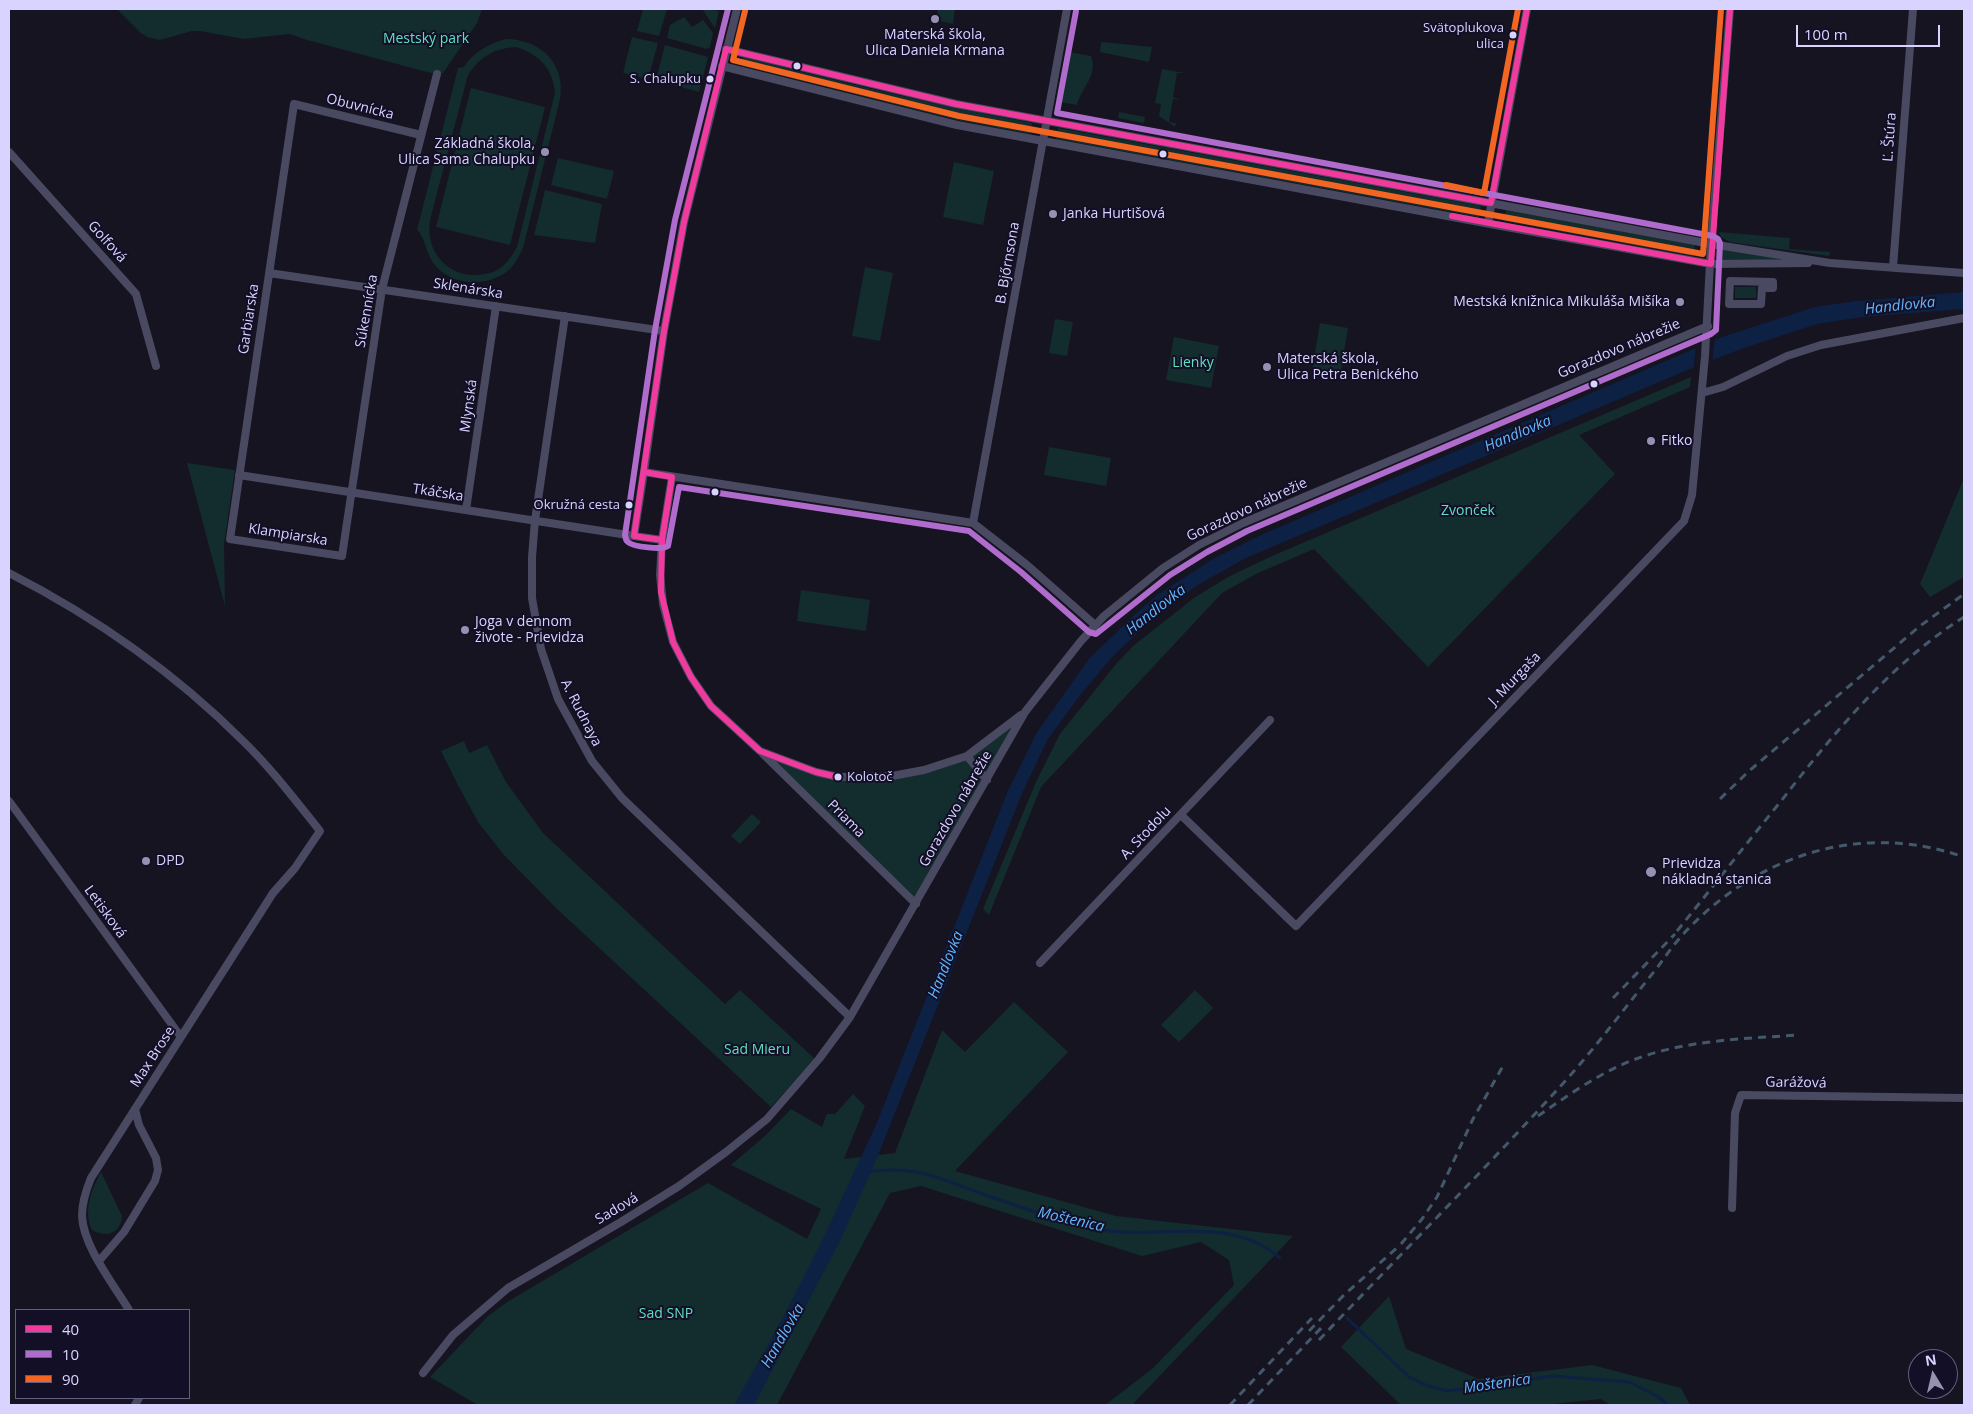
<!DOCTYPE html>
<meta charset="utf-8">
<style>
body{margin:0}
#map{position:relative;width:1973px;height:1414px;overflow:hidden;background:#161421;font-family:"Open Sans",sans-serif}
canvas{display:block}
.frame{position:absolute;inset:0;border:10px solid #d9d4ff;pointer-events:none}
.legend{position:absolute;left:15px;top:1309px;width:175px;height:90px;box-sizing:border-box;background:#130f26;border:1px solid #625e7d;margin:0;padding:6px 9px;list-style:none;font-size:15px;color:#d9d4ff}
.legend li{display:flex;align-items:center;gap:10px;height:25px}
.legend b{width:25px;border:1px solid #625e7d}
.north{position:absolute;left:1908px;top:1349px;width:50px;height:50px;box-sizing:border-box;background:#130f26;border:1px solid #625e7d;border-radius:50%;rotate:351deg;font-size:14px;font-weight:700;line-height:20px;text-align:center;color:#d9d4ff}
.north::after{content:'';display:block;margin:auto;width:18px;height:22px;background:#9591b1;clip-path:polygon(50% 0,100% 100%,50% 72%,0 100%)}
.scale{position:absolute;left:1796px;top:25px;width:144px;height:22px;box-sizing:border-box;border:2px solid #d9d4ff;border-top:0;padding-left:6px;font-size:15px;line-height:18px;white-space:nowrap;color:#d9d4ff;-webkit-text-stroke:4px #130f26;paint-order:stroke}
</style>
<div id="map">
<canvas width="1973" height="1414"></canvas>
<div class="frame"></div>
<ul class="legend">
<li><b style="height:6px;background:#f13a9d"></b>40</li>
<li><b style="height:6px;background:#b06ccc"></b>10</li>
<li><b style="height:6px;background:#f26522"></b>90</li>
</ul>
<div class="north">N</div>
<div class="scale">100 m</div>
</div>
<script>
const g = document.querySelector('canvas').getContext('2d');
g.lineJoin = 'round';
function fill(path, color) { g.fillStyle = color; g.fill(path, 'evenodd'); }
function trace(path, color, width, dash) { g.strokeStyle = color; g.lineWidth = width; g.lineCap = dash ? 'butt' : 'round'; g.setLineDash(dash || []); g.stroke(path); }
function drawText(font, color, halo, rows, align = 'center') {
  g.font = font + ' "Open Sans",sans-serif'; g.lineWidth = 4; g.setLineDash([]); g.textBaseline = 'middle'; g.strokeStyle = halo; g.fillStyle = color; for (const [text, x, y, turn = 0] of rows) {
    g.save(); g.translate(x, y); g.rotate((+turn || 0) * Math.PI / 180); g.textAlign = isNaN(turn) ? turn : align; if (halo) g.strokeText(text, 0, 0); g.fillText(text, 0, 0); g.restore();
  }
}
fill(new Path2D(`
 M117 9H482L477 23 443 73H431L307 40 290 34 244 39 200 31H192L160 40 147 37 141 33Z
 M643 9H667L659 36 637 31Z
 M702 9 719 11 715 28Z
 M938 9H955L953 24 936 20Z
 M684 17 692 27 703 20 713 33 710 47 707 49 667 38 670 25Z
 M632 37 658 43 648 79 623 73Z
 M505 39C540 39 566 63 560 99L523 248C520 254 516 262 511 268 491 288 451 287 434 264 426 254 425 236 417 230L458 68 464 67C474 51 488 45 505 39ZM516 47C539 54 553 69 555 93L517 247C512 256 506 265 497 270 492 273 485 274 478 275 447 277 425 251 430 220L468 75C479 57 495 48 516 47Z
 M1101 42 1152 47 1149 62 1100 52Z
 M665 45 708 57 699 92 656 80Z
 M1069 52 1091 56C1098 77 1082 86 1077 105L1060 102Z
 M743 57C839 82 935 105 1032 123L1030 134 957 120 742 66Z
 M1162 69 1185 73H1177L1173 97 1180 100 1173 99 1169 122 1176 123 1175 127 1159 116 1161 104 1155 103Z
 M471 88 545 107 510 245 436 227Z
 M1119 112 1145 117 1144 123 1118 118Z
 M1058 128 1481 206 1479 217 1056 139Z
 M558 158 614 171 607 199 551 185Z
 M954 162 994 171 983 225 943 217Z
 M545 190 602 204 595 243 534 235Z
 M1506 210 1695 245 1693 256 1504 221Z
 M1719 232 1790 238 1789 249 1830 252V254L1828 256 1730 242 1721 237Z
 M1724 250 1779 258 1778 260H1720L1718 253 1720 251Z
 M865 267 893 273 880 341 852 336Z
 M1735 287H1756V298H1735Z
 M1055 319 1073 322 1067 356 1049 353Z
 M1320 323 1348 328 1340 376 1312 371Z
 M1174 337 1219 346 1211 388 1166 380Z
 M1691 377 1690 387 1579 435 1615 474 1428 667 1314 549 1256 574 1222 593 1041 787 989 915 983 909 1036 782 1060 734 1116 664 1133 646 1194 598 1226 578 1272 556Z
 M1049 447 1111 458 1106 486 1044 475Z
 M187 463 235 470 224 544 225 606Z
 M1964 478V577L1930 597 1920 584Z
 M801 590 870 600 866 631 797 621Z
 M1026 711 916 903 767 755 817 770 861 777H892L967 757Z
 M464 741 469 753 487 745 506 782 543 833 725 1004 740 990 815 1059 771 1107 556 908 504 855 478 822 459 787 441 751Z
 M752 814 761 822 740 844 731 836Z
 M1195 990 1213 1008 1179 1042 1161 1025Z
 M1014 1002 1068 1052 955 1171 1116 1216 1293 1236 1132 1405H1105L1152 1369 1234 1285 1229 1260 1201 1242 1142 1256 921 1186 890 1193 777 1405H478L430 1377 488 1316 507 1302 708 1183 807 1239 821 1209 731 1165 766 1135 791 1109 822 1127 827 1114H835L853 1094 865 1106 844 1159 895 1153 942 1030 965 1052Z
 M101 1172 122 1216C121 1234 106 1238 92 1230 83 1211 91 1190 101 1172Z
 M1389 1296 1406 1349 1479 1379 1592 1365 1681 1388 1690 1405H1610L1601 1399 1543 1405H1401L1341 1347Z`), '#132c2d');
fill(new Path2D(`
 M1964 292V309L1862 317 1817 324 1741 349 1685 371 1246 558 1196 586 1147 624 1112 657 1078 698 1048 739 1023 791 877 1158 840 1241 754 1405H734L777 1329 821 1243 876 1125 1007 793 1037 732 1089 659 1132 617 1157 595 1213 559 1261 535 1722 337 1815 307 1857 301Z`), '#0d2144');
fill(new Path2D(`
 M1715 338 1712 363 1693 371 1696 346Z`), '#161421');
trace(new Path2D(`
 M869 1172C914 1164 943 1180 983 1194 1021 1207 1057 1221 1096 1229 1157 1241 1229 1213 1280 1258
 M1347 1318 1409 1377 1428 1386 1448 1391 1553 1376 1629 1382 1657 1396 1668 1405`), '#0d2144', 3);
trace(new Path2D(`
 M726 49 956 104 1711 244 1830 263 1964 273
 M722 66 957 125 1501 226 1711 264 1808 263
 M421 135 294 104 230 539 342 556 382 289 437 74
 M9 152 136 294 156 366
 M1488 223 1527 9
 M1893 267 1913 9
 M269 273 664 331
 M1730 281 1773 282V288H1762L1761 304H1729Z
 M565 316 535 520 532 557V598L541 649 558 699 592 761 622 798 850 1017
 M1702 393 1723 387 1787 356 1821 345 1964 318
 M644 472 973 523 1027 565 1095 625
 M239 475 634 536
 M672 477 662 540 660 575 663 604 673 642 691 677 711 706 760 751 816 772 838 777 892 776 924 770 967 756 1021 715
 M466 510 496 306
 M973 523 1067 9
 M662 540 634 536 644 472 664 331 684 222 737 9
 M9 573C97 618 173 671 243 741 271 768 295 800 320 831L295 868 273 893 91 1178C86 1190 82 1203 82 1216 83 1246 114 1285 129 1310
 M763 754 916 904
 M967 756 987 780
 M9 801 181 1037
 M1181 815 1296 926 1684 521 1692 495 1705 356 1711 244 1730 9
 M1040 963 1270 720
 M1732 1208 1735 1113 1741 1095 1964 1098
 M99 1261 124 1232 155 1181 158 1170 156 1158 139 1125 135 1109
 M423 1373 453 1335 508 1288 621 1222 679 1186 726 1152 767 1119 819 1059 850 1017 1025 712 1081 641 1104 616 1163 568 1199 545 1243 523 1708 326
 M135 1405 139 1398`), '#4a4962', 8);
trace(new Path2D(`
 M1720 799 1749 771 1920 626 1964 594
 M1677 931C1712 888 1746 844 1781 801 1834 733 1891 663 1964 617
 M1613 998 1675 934
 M1538 1116C1564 1098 1591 1079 1619 1066 1675 1040 1739 1039 1799 1035
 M1401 1244 1422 1219 1437 1197 1473 1119 1503 1066
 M1309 1331 1343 1296 1400 1245
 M1319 1340C1402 1253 1487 1167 1568 1078 1599 1043 1627 1005 1657 968 1667 954 1677 940 1689 928 1762 853 1864 822 1964 857
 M1230 1405 1312 1318
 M1248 1405 1322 1327`), '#43596b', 3, [8, 6]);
trace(new Path2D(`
 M1452 216 1711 264 1730 9
 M644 472 672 477 662 540 661 592 673 642 691 677 711 706 760 751 816 772 838 777
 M662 540 634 536 664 331 684 222 726 49 956 104 1491 203 1527 9`), '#f13a9d', 6);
trace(new Path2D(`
 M728 9 675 220 655 330 625 535C626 538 625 540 628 542 633 547 663 550 668 546L679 487 969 531 1021 572 1089 632 1096 634 1170 575 1207 552 1247 531 1711 334 1716 330 1720 243 1718 239 1713 236 1057 113 1076 11`), '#b06ccc', 6);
trace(new Path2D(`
 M745 11 733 60 959 116 1703 254 1721 9
 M1446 185 1484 193 1518 9`), '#f26522', 6);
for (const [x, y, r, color] of [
 [935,19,5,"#9591b1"],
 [1513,35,4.5,"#d9d4ff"],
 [797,66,4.5,"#d9d4ff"],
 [710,79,4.5,"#d9d4ff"],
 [545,152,5,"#9591b1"],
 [1163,154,4.5,"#d9d4ff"],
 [1053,214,5,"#9591b1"],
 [1680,302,5,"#9591b1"],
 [1267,367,5,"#9591b1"],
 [1594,384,4.5,"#d9d4ff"],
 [1651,441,5,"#9591b1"],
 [715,492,4.5,"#d9d4ff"],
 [629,505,4.5,"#d9d4ff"],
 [465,630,5,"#9591b1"],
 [838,777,4.5,"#d9d4ff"],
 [146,861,5,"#9591b1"],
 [1651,872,6,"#9591b1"]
]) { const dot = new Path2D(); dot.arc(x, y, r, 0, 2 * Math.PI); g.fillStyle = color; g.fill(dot); trace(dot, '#130f26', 2); }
drawText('13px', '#d9d4ff', '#130f26', [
 ["Svätoplukova",1504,28],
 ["ulica",1504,44],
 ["S. Chalupku",701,79],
 ["Okružná cesta",620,505],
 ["Kolotoč",847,777,"left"]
], 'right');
drawText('14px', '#d9d4ff', '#130f26', [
 ["Materská škola,",935,35,"center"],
 ["Ulica Daniela Krmana",935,51,"center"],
 ["Základná škola,",535,144,"right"],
 ["Ulica Sama Chalupku",535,160,"right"],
 ["Janka Hurtišová",1063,214],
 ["Mestská knižnica Mikuláša Mišíka",1670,302,"right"],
 ["Materská škola,",1277,359],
 ["Ulica Petra Benického",1277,375],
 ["Fitko",1661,441],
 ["Joga v dennom",475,622],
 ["živote - Prievidza",475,638],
 ["DPD",156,861],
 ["Prievidza",1662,864],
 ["nákladná stanica",1662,880]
], 'left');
drawText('14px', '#5fe0c0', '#130f26', [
 ["Mestský park",426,39],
 ["Lienky",1193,363],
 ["Zvonček",1468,511],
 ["Sad Mieru",757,1050],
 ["Sad SNP",666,1314]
]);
drawText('14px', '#d9d4ff', '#130f26', [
 ["Obuvnícka",360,107,14],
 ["Ľ. Štúra",1890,137,-86],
 ["Golfová",107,242,48],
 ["B. Bjőrnsona",1008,263,-80],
 ["Sklenárska",468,289,9],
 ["Súkennícka",367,311,-80],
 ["Garbiarska",249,319,-81],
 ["Gorazdovo nábrežie",1619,349,-23],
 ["Mlynská",469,406,-82],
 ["Tkáčska",438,493,9],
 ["Gorazdovo nábrežie",1247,510,-25],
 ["Klampiarska",288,535,9],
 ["J. Murgaša",1515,679,-46],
 ["A. Rudnaya",581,713,63],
 ["Gorazdovo nábrežie",956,809,-60],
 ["Priama",846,819,45],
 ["A. Stodolu",1146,833,-47],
 ["Letisková",105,912,54],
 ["Max Brose",153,1057,-57],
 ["Garážová",1796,1083,1],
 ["Sadová",617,1209,-31]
]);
drawText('italic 15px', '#62b6ff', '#130f26', [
 ["Handlovka",1900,306,-6],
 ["Handlovka",1518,434,-23],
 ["Handlovka",1156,610,-38],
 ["Handlovka",946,965,-68],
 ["Moštenica",1071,1220,13],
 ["Handlovka",783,1336,-60],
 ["Moštenica",1497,1384,-8]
]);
</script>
